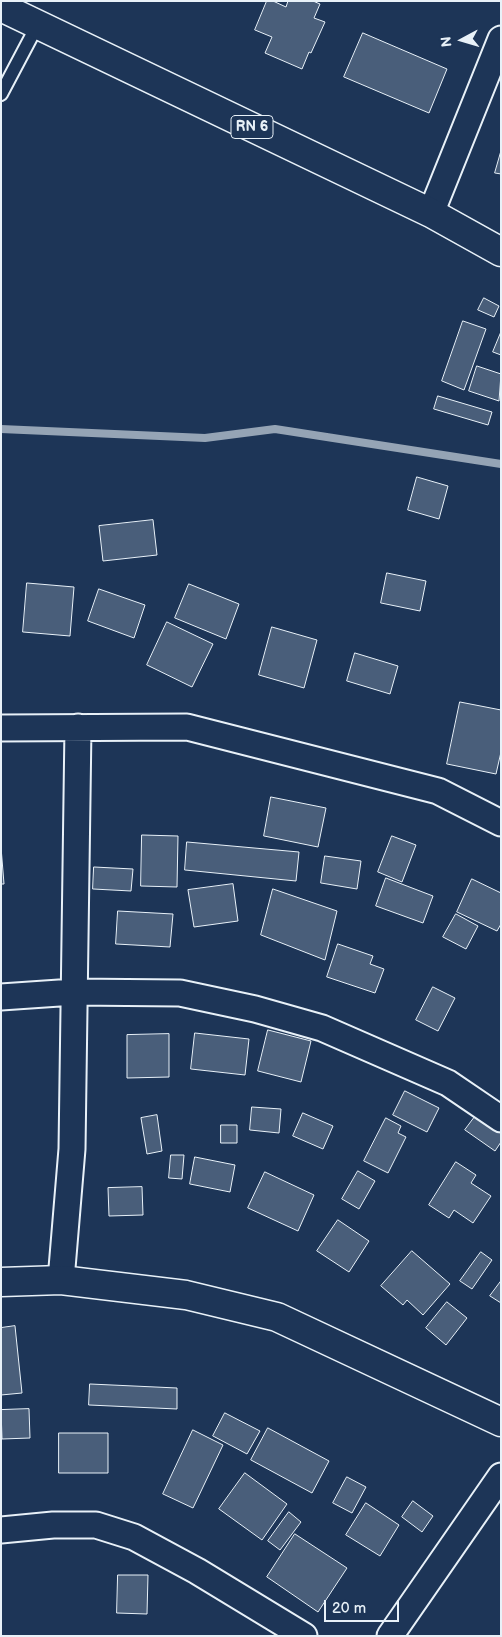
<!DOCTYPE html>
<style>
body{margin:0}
#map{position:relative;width:502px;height:1637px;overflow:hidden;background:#1d3557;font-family:"Balsamiq Sans",sans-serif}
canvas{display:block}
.frame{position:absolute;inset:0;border:2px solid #e8f1f8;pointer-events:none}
.north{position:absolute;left:437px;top:15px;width:50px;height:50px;-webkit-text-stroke:4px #1d3557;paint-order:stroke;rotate:264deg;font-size:14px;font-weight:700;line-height:20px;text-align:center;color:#e8f1f8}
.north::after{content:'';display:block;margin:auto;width:18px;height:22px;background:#e8f1f8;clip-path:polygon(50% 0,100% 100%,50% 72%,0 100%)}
.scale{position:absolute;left:324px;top:1600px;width:75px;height:22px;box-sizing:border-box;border:2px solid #e8f1f8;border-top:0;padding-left:6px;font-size:15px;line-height:18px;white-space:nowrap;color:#e8f1f8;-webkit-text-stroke:4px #1d3557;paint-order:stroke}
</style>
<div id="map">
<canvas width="502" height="1637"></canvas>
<div class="frame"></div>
<div class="north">N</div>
<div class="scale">20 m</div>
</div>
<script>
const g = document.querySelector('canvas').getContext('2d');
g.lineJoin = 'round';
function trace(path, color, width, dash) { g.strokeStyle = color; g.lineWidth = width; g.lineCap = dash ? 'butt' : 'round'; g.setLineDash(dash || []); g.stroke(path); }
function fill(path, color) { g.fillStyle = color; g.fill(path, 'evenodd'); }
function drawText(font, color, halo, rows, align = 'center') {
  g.font = font + ' "Balsamiq Sans",sans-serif'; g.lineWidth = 5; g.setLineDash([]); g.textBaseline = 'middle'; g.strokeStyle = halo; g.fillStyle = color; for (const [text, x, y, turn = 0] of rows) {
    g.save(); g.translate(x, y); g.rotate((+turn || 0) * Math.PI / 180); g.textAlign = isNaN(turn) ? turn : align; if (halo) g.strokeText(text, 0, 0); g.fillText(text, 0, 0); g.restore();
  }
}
trace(new Path2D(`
 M1 429 205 438 275 429 501 464`), '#95a4b5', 8);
const building = new Path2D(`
 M267 1H273L286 7 288 1H313L320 4 314 18 325 22 311 53 309 52 302 69 265 53 272 37 255 30Z
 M363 33 447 69 429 113 344 77Z
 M501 151V174L495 173Z
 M484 298 499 306 494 317 478 310Z
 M463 321 486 329 464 390 442 381Z
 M501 332V355L493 352Z
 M477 366 501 374 499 401 469 391Z
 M438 396 492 412 488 425 434 409Z
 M417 477 448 486 439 519 408 510Z
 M153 520 157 555 103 561 99 526Z
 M387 573 426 581 420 611 381 603Z
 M27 583 74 587 70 636 23 632Z
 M189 584 239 604 226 639 175 618Z
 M99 589 145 605 134 638 88 621Z
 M167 622 213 644 192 687 147 665Z
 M272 627 317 640 304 688 259 675Z
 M355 653 398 666 390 694 347 681Z
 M460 702 501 710V752L496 774 447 764Z
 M271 797 326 808 318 847 264 836Z
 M142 835 178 836 177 887 141 886Z
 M392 836 416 845 402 882 378 872Z
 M187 842 299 852 296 881 185 870Z
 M1 847 4 884H1Z
 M325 856 361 861 357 889 321 883Z
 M94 867 133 869 131 891 93 889Z
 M386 878 433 896 423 923 376 906Z
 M472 879 501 893V924L497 931 457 912Z
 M233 884 238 921 194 927 188 890Z
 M273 889 337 911 325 960 261 935Z
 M118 911 173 914 170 947 116 944Z
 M456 914 478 926 466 949 443 937Z
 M338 944 373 956 370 964 384 969 375 993 327 977Z
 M433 987 455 998 438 1031 416 1020Z
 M268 1030 311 1041 301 1082 258 1071Z
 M195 1033 249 1039 245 1075 191 1069Z
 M169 1034V1077L127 1078V1035Z
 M405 1091 439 1108 427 1132 393 1115Z
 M252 1107 281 1109 279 1133 250 1130Z
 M303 1113 333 1126 323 1149 293 1136Z
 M477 1114 501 1131V1142L495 1151 465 1130Z
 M157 1115 162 1151 147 1154 141 1118Z
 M386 1118 401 1126 398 1133 406 1137 388 1173 364 1161Z
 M221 1125H237V1143H221Z
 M171 1155H184L182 1179 169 1178Z
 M195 1157 235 1165 230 1192 190 1184Z
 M456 1162 476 1175 471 1183 491 1196 473 1223 454 1210 449 1218 429 1205Z
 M358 1171 375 1181 359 1209 342 1199Z
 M265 1172 314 1195 298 1231 248 1208Z
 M142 1187 143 1215 109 1216 108 1188Z
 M338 1220 369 1241 349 1272 317 1251Z
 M412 1251 450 1284 423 1315 407 1300 403 1305 381 1286Z
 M481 1252 492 1260 472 1289 460 1281Z
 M501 1281V1303L490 1296Z
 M447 1302 467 1318 446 1345 426 1328Z
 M15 1326 22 1393 1 1395V1328Z
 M90 1384 177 1388V1409L89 1405Z
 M29 1409 30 1438 2 1439 1 1410Z
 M225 1413 260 1431 247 1454 213 1436Z
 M268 1428 329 1461 312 1493 251 1460Z
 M193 1430 223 1445 193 1508 163 1494Z
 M59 1433H108V1473H59Z
 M245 1473 287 1504 262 1540 219 1509Z
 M347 1477 366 1487 352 1513 333 1503Z
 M413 1501 433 1516 422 1532 402 1517Z
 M366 1503 399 1525 380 1556 346 1535Z
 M289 1512 301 1522 280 1550 268 1541Z
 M295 1534 347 1568 318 1612 267 1577Z
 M118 1575H148L147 1614 117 1613Z`);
fill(building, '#495e7a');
trace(building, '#e8f1f8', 1);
const service = new Path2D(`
 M1 94 38 24`);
const minor = new Path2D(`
 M431 213 501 39
 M1 728 187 727 438 791 501 823
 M1 997 74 992 180 993 255 1009 322 1028 448 1083 501 1119
 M61 1280 72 1149 78 727
 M1 1530 53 1525H96L134 1537 197 1571 304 1636
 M390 1636 501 1476`);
const tertiary = new Path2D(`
 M1 1282 61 1280 186 1295 277 1317 501 1422`);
const primary = new Path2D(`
 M1 7 431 213 501 252`);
trace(service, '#e8f1f8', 16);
trace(minor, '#e8f1f8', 29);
trace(tertiary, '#e8f1f8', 31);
trace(primary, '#e8f1f8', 31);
trace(service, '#1d3557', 12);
trace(minor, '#1d3557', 25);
trace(tertiary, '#1d3557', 28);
trace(primary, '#1d3557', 28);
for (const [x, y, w] of [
 [252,127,42]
]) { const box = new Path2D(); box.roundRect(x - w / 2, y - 11.5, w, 23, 4); g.fillStyle = '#1d3557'; g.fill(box); trace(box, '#e8f1f8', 1); }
drawText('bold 14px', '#e8f1f8', null, [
 ["RN 6",252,127]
]);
</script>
